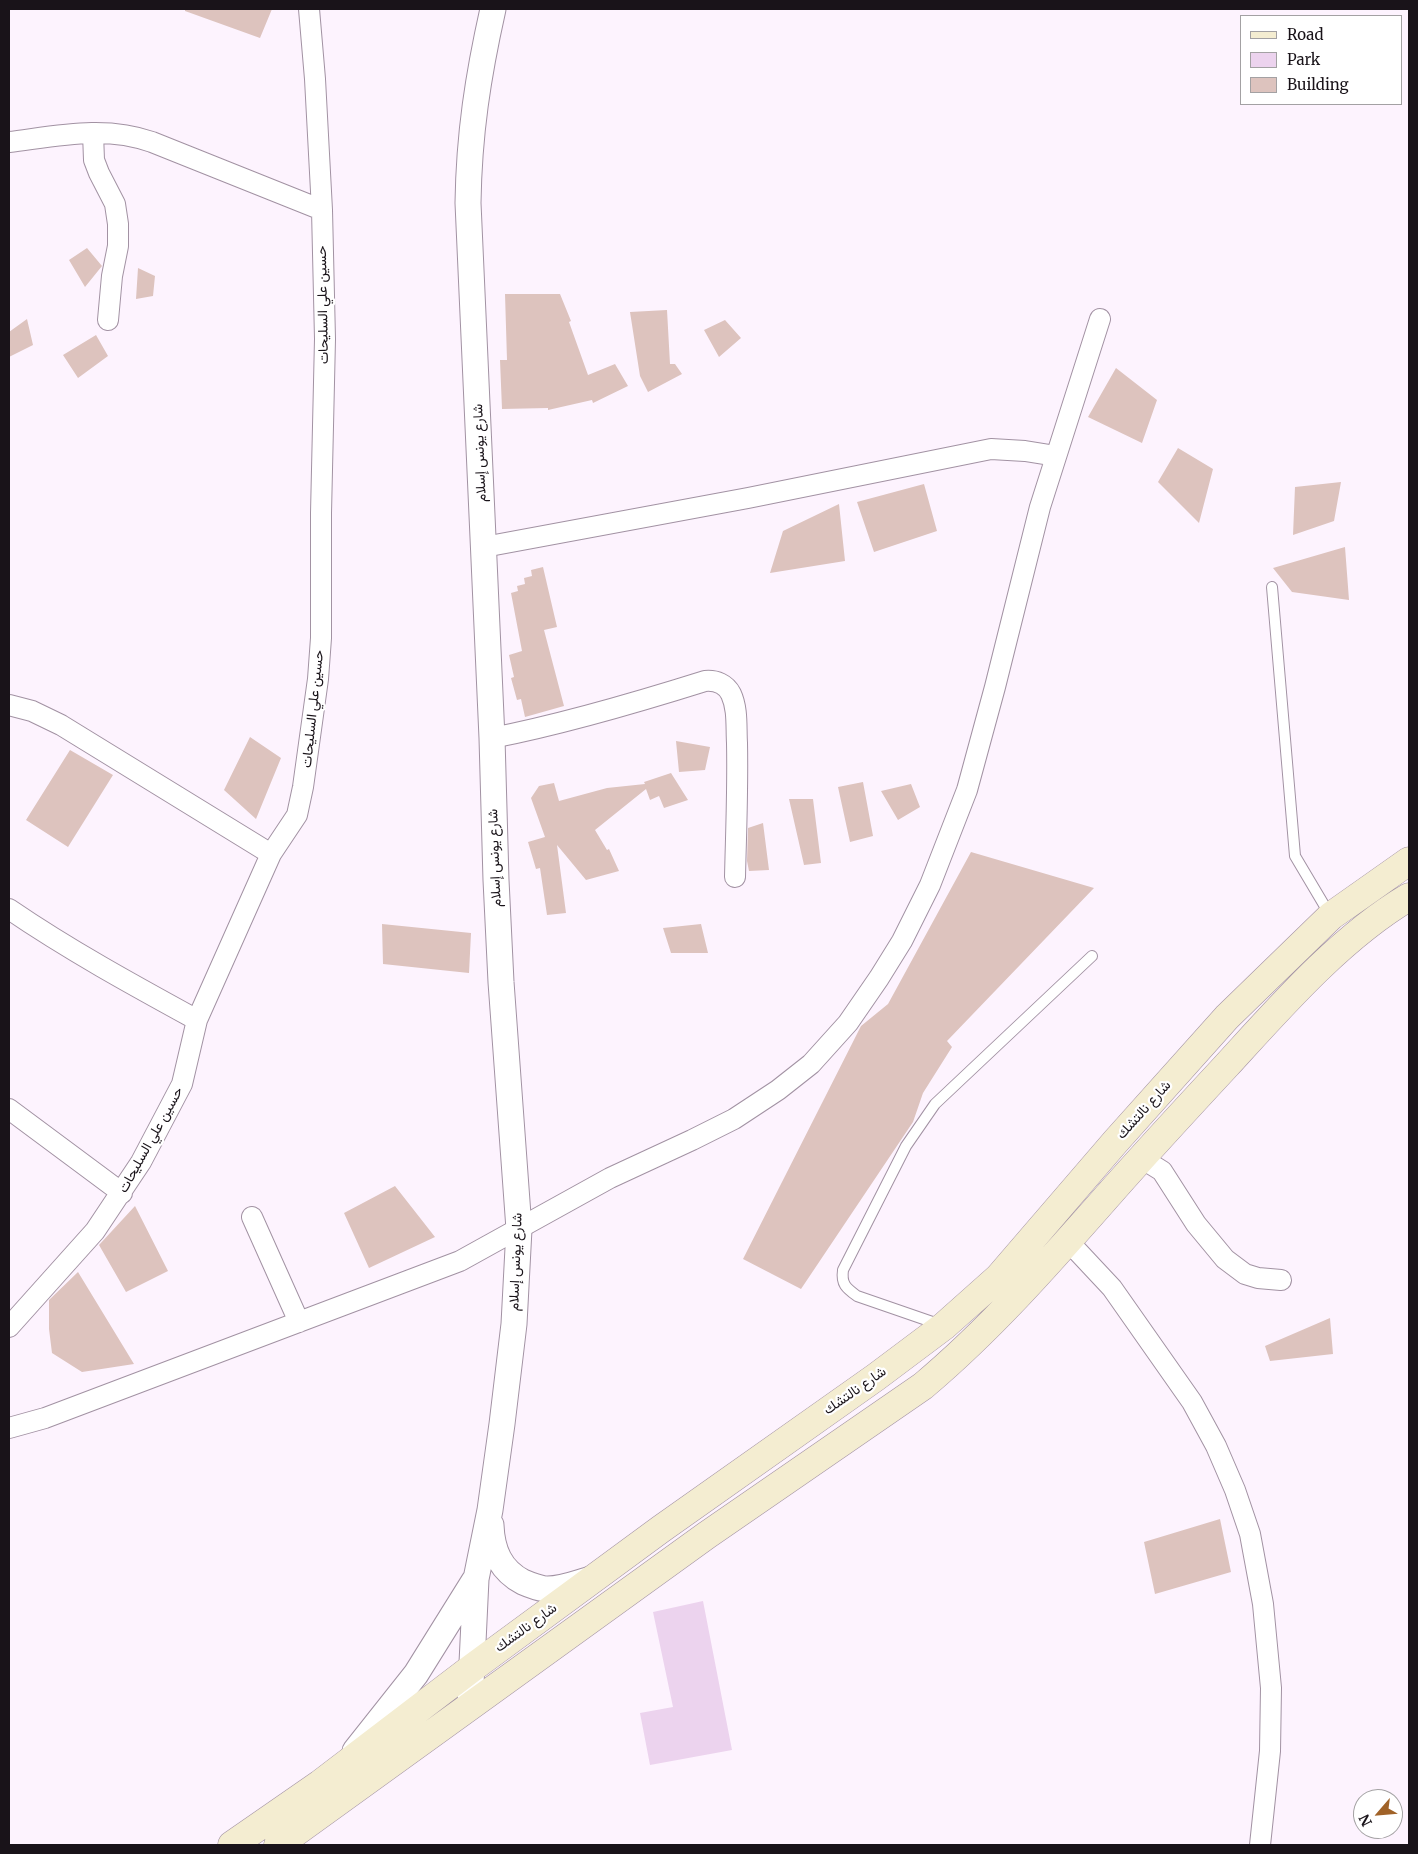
<!DOCTYPE html>
<meta charset="utf-8">
<style>
body{margin:0}
#map{position:relative;width:1418px;height:1854px;overflow:hidden;background:#fdf3fe;font-family:Merriweather,serif}
canvas{display:block}
.frame{position:absolute;inset:0;border:10px solid #191319;pointer-events:none}
.legend{position:absolute;left:1240px;top:15px;width:162px;height:90px;box-sizing:border-box;background:#fff;border:1px solid #a3a1a3;margin:0;padding:6px 9px;list-style:none;font-size:15px;color:#191319}
.legend li{display:flex;align-items:center;gap:10px;height:25px}
.legend b{width:25px;border:1px solid #a3a1a3}
.north{position:absolute;left:1353px;top:1789px;width:50px;height:50px;box-sizing:border-box;background:#fff;border:1px solid #a3a1a3;border-radius:50%;rotate:243deg;font-size:14px;font-weight:700;line-height:20px;text-align:center;color:#191319}
.north::after{content:'';display:block;margin:auto;width:18px;height:22px;background:#a06228;clip-path:polygon(50% 0,100% 100%,50% 72%,0 100%)}
</style>
<div id="map">
<canvas width="1418" height="1854"></canvas>
<div class="frame"></div>
<ul class="legend">
<li><b style="height:6px;background:#f4edd1"></b>Road</li>
<li><b style="height:14px;background:#ecd3ee"></b>Park</li>
<li><b style="height:14px;background:#ddc3be"></b>Building</li>
</ul>
<div class="north">N</div>
</div>
<script>
const g = document.querySelector('canvas').getContext('2d');
g.lineJoin = 'round';
function fill(path, color) { g.fillStyle = color; g.fill(path, 'evenodd'); }
function trace(path, color, width, dash) { g.strokeStyle = color; g.lineWidth = width; g.lineCap = dash ? 'butt' : 'round'; g.setLineDash(dash || []); g.stroke(path); }
function drawText(font, color, halo, rows, align = 'center') {
  g.font = font + ' Merriweather,Vazirmatn,serif'; g.lineWidth = 4.5; g.setLineDash([]); g.textBaseline = 'middle'; g.strokeStyle = halo; g.fillStyle = color; for (const [text, x, y, turn = 0] of rows) {
    g.save(); g.translate(x, y); g.rotate((+turn || 0) * Math.PI / 180); g.textAlign = isNaN(turn) ? turn : align; if (halo) g.strokeText(text, 0, 0); g.fillText(text, 0, 0); g.restore();
  }
}
fill(new Path2D(`
 M703 1601 732 1750 650 1765 640 1713 673 1707 653 1612Z`), '#ecd3ee');
fill(new Path2D(`
 M185 9H272L260 38 185 11Z
 M87 248 102 266 85 287 69 260Z
 M138 268 155 276 153 296 136 299Z
 M505 294H560L571 321 569 322 588 375 615 364 628 386 593 403 592 400 548 410V408L502 409 500 360H507Z
 M667 310 670 364H675L682 374 648 392 640 376 630 312Z
 M27 319 33 345 9 357V332Z
 M725 320 741 338 719 357 704 330Z
 M96 335 108 356 78 378 63 355Z
 M1116 368 1157 400 1142 443 1088 417Z
 M1178 448 1213 469 1199 523 1158 482Z
 M1341 482 1334 521 1293 535 1295 487Z
 M924 484 937 531 874 552 857 502Z
 M839 504 845 561 770 573 783 531Z
 M1345 547 1349 600 1292 592 1273 568Z
 M543 567 557 627 544 630 564 706 525 717 521 699 517 700 511 678 514 677 509 655 522 651 511 593 518 591 517 586 525 584 524 578 532 576 531 570Z
 M250 737 281 758 256 819 224 790Z
 M676 741 710 747 705 770 679 772Z
 M70 750 113 775 68 847 26 820Z
 M671 773 688 800 664 808 659 796 650 800 646 789 595 830 607 850 609 849 619 871 586 880 557 845 566 913 547 915 540 868 536 869 528 842 545 837 531 798 539 786 554 783 559 801 607 788 645 784 644 782Z
 M863 782 873 836 850 842 838 787Z
 M911 784 920 807 898 820 881 791Z
 M789 799H813L821 863 804 865Z
 M763 823 769 870 749 871 747 861 748 828Z
 M971 852 1094 888 947 1041 952 1047 923 1093 913 1122 801 1289 743 1259 861 1026 888 1004Z
 M382 924 471 933 469 973 383 964Z
 M701 924 708 953H671L663 928Z
 M395 1186 435 1237 369 1268 344 1213Z
 M135 1206 168 1271 126 1292 99 1245Z
 M78 1272 134 1364 82 1372 52 1353 49 1329V1300Z
 M1330 1318 1333 1354 1270 1361 1265 1346Z
 M1220 1519 1231 1572 1155 1594 1144 1542Z`), '#ddc3be');
const service = new Path2D(`
 M1272 587 1295 856 1330 915
 M941 1325 857 1296C846 1288 841 1284 843 1270L906 1146 935 1104 1092 956`);
const minor = new Path2D(`
 M93 133 94 160 99 173 115 204 118 224V246L112 276 108 320
 M9 142C57 136 105 125 152 142L322 210
 M484 547 748 498 991 449 1025 451 1056 456
 M9 705 32 711 61 725 271 854
 M492 738C564 724 635 703 705 681 716 680 726 684 731 694 738 709 736 727 737 743 738 788 736 833 735 877
 M9 909C69 950 133 985 197 1020
 M9 1109 122 1193
 M1141 1158 1162 1171 1196 1224 1225 1259 1245 1274 1258 1278 1281 1280
 M252 1217 299 1322
 M1068 1241 1112 1288 1192 1402 1216 1446 1235 1490 1250 1534 1263 1604 1271 1688 1270 1751 1260 1845
 M9 1327 95 1231 141 1162 182 1084 197 1020 271 854 297 815 303 787 318 679 321 638V513L325 339 322 210 315 79 309 9
 M9 1428 45 1418 460 1261 610 1178 692 1140 734 1119 778 1090 811 1064 848 1023 879 978 902 941 930 885 967 790 995 687 1040 507 1100 319`);
const tertiary = new Path2D(`
 M491 1525C492 1550 500 1570 523 1582 530 1585 538 1588 545 1589 560 1590 577 1583 591 1579
 M470 1705 476 1579 490 1510 502 1424 514 1324 519 1229 501 982 496 880 492 738 468 203C469 134 478 76 493 9
 M355 1751 416 1674 474 1581`);
const secondary = new Path2D(`
 M232 1845 320 1784 472 1668 661 1529 876 1377 944 1326 999 1277 1116 1141 1227 1017 1331 916 1409 861
 M278 1845 707 1535 923 1386C993 1327 1052 1259 1112 1191 1150 1148 1188 1107 1227 1065 1280 1007 1341 937 1409 897`);
trace(service, '#a292a3', 12);
trace(minor, '#a292a3', 22);
trace(tertiary, '#a292a3', 27);
trace(secondary, '#a292a3', 29);
trace(service, '#fff', 10);
trace(minor, '#fff', 20);
trace(tertiary, '#fff', 25);
trace(secondary, '#f4edd1', 28);
drawText('14px', '#191319', '#fff', [
 ["حسين علي السليحات",323,305,-91],
 ["شارع يونس إسلام",480,453,-92],
 ["حسين علي السليحات",313,709,-84],
 ["شارع يونس إسلام",495,858,-92],
 ["شارع نالتشك",1144,1110,-48],
 ["حسين علي السليحات",151,1140,-61],
 ["شارع يونس إسلام",516,1262,-88],
 ["شارع نالتشك",855,1391,-35],
 ["شارع نالتشك",526,1628,-36]
]);
</script>
